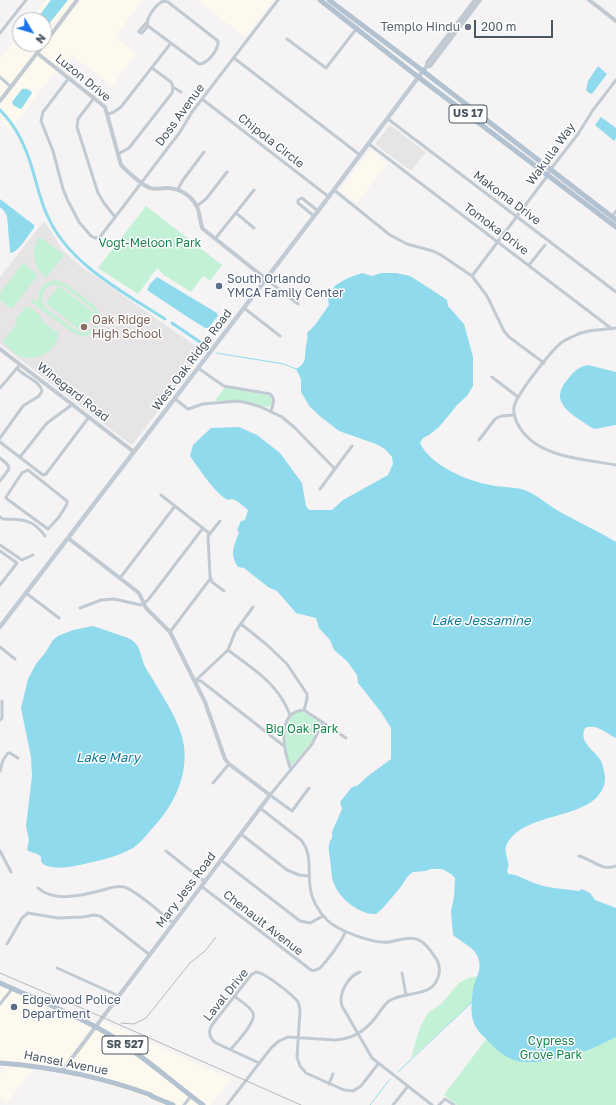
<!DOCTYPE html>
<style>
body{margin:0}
#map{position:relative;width:616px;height:1105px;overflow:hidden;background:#f5f3f3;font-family:"Golos Text",sans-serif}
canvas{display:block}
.north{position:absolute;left:12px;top:12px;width:40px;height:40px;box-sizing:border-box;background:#fff;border:1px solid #b7bbc0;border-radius:50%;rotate:128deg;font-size:11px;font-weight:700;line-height:16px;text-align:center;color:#4a5661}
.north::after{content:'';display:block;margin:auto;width:14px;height:18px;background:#1a73e8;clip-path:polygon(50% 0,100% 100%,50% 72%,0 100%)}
.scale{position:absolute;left:474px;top:20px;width:79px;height:18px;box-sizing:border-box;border:2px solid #4a5661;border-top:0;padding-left:5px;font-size:12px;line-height:14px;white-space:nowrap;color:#4a5661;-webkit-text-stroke:3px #fff;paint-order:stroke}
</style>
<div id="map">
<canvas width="616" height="1105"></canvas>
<div class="north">N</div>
<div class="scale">200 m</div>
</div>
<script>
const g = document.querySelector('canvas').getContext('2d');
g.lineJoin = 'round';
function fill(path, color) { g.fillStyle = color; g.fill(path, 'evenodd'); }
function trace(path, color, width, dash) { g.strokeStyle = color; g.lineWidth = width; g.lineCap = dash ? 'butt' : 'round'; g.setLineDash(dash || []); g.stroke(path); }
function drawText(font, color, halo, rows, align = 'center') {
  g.font = font + ' "Golos Text",sans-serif'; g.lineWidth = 3; g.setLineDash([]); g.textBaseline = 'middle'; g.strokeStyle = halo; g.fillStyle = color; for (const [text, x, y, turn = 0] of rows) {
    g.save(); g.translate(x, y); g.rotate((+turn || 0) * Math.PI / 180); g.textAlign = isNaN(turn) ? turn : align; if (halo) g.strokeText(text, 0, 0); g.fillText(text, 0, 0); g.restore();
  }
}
fill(new Path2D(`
 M46 0H143L115 37 137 53 112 86 72 55 57 74 55 72 10 130 0 119V60L20 34V44H44V20H31Z
 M197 0H273L245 37Z
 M370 150 387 164 357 203 340 190Z
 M0 981 95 1026 100 1020 231 1079 211 1105H164L129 1091 95 1081 58 1073 33 1069 7 1103 0 1098V1076L4 1067 0 1066Z`), '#fdf9ef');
fill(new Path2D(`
 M390 125 426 152 411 171 375 144Z
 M44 221 62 249 79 265 203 351 133 444H130L0 344V277Z`), '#e6e4e5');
fill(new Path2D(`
 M146 206 222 265 210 281 203 276 191 292 164 275 157 268 138 294 98 268Z
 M40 237 63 254V256L46 278C34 268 29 251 40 237Z
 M23 263 38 275 12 309 0 300V293Z
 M56 280 66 284 96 307 100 316 98 326 91 334 81 336 72 332 31 302 33 299 38 303C37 290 44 281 56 280ZM53 284 63 286 93 309 97 318 96 323 92 329 84 333 77 331 45 308 42 302V295L46 288Z
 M59 286 95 314 81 331 46 303Z
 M30 307 41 316 42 321 59 334C52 362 18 367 3 341L17 324 16 319 24 308Z
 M225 387 270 396 272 400V405L267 407C248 401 235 400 215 401Z
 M302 711 319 722 320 724 313 740 291 766C285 750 281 729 293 714Z
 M540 968 616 1026V1105H457L444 1095Z
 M478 976C473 983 473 993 472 1002L411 1058 420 1027 428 1013 441 1004 459 983 468 978Z`), '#c3f1d5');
fill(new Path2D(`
 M51 0H68L44 30V20H36Z
 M598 66 607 74 592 94 589 93 586 90 588 81Z
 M22 89C26 88 31 90 32 93L22 108 20 109 13 105 12 102Z
 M601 117 616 128V138L614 141 595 125Z
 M0 199 34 225V228C29 234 18 253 10 253V251L7 216 4 211 0 207Z
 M362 273 372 276 381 273H396L410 276 432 290 447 300 448 306 464 324 473 357V386L467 396 458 404 439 427 429 435 423 438 420 443C430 465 467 481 490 485 503 488 518 486 529 492 540 497 549 506 560 512 578 522 598 531 616 542V738C606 733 596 723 585 728 578 743 595 750 601 761 603 766 604 771 605 776 605 780 605 784 603 788 589 820 528 811 508 842 501 852 512 861 507 871L508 874C517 874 522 878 529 881 544 888 563 889 579 891L582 889 590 893 595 900 616 908V1037C605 1042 594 1048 583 1052 577 1054 571 1055 565 1056 533 1064 513 1069 488 1041 480 1033 474 1028 472 1016 471 1008 472 997 473 989 475 978 483 970 478 957 474 947 461 942 453 935L451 911 454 897 455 878 451 874 442 869H431L425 871 413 872 408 876 400 888 382 909 376 914C358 915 336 896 332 878 331 872 331 865 330 859 329 852 327 844 332 838V832L342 809 340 802 352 787 357 786 368 776 391 759V728L381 712 358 683 357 675 347 661 334 650 330 640 319 628 316 618 296 613 277 591 268 587 244 568 238 567C229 553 234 547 239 532L237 530 241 521 245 520 248 510C243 506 237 500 232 499 230 499 229 500 228 500 217 496 197 466 190 456L193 445 211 428 239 427 257 435 280 453 302 483 306 506 309 510H332L343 500 388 475 393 464 392 457 385 449 376 444 339 431 321 417 310 407 301 392V379L296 369C308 362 304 358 306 346 307 341 308 338 307 333L315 325 329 305C324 285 348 278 362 273Z
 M157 277 217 313 218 316 208 328H205L189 318 147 290 150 284Z
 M588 365 616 372V425H615L595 429 592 428C575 415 546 404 568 379 574 371 578 367 588 365Z
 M93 626 128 638C139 643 140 651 143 662 145 668 149 673 152 678 164 699 180 721 184 746 188 779 172 808 150 831 145 837 139 844 133 848 120 855 107 859 93 862 79 865 56 872 43 864 41 862 41 860 41 857 39 853 31 853 27 850L29 840 26 826 32 776 31 757 21 708 28 679 36 664 45 653 53 640 58 636 73 630Z`), '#90daee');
trace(new Path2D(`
 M216 353 284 364 296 369
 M398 1072 472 1002
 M370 1105 390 1079`), '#90daee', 1);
trace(new Path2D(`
 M0 110C15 125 26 147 32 168 37 184 40 201 48 217 69 264 123 292 165 319
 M172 323 203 344`), '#90daee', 3);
trace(new Path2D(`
 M163 1 168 2 218 41C219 49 208 64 199 64L148 26C145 18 156 5 163 1Z
 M147 22 140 30 139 32 142 33 148 26
 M0 33 26 0
 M287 39 326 68 357 28
 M234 58 360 155
 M152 68 171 82 173 87 181 92
 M0 77 11 87
 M69 78 43 112 41 121 53 151 63 189 68 201 79 222 91 236 95 238 100 237 180 132 192 112 278 0
 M94 98 78 119 77 127 98 193 104 203 115 217
 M202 99 329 197
 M108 114 114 112 121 107 171 43
 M388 119 616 292
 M369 144 612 329
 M118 154 129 148 172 93 173 87
 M178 189 183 180 204 152
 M334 190 390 235 407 244 433 251 441 255 472 276 487 296 504 331 509 337 544 363
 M197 206 206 199 227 172
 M236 213 254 228
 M314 216 298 203V200L302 198 318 211
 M612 217 616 211
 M215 239 254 190
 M529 265 545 245
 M472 276 548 175 550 170 578 134 593 110 616 80
 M266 279 298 304
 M244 308 280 336
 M616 328C602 330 587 329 574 336 570 338 565 340 561 343 551 351 516 395 514 407 512 421 525 437 536 444 559 459 590 460 616 465
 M198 368 218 382 224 386 270 394C276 399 273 404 271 411
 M492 377 518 397
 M0 388 18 367
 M175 399 188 409 203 404 237 401 248 403 261 407 282 417 294 427 335 469
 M0 438 23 406 39 396 42 391C40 381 23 376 17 368
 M479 440 495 419 501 416 514 415
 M0 442 43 475 46 474 89 417
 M20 457 47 423 73 404
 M0 458 8 465 9 469 0 481
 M28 470 67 501V504L59 517 48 529 7 499 6 497 22 473Z
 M320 489 352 446
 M161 495 209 533
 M0 517 3 519C22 519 33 519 45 536
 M220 521 208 536 210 576 212 582 224 591
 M0 545 22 560 33 555
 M0 551 17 563 0 585
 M120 578 175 506
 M26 593 59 618
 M80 608 101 600 114 599 141 605 148 600 203 528
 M241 624 266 644 287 664 307 694V699L304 710
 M170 632 210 579
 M0 647 15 659
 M228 650C254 670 278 683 290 715
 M195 681H201L284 746
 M195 681 228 650 235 632 253 607
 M0 720 2 718V701
 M291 770C284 752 275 712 304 710L346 738
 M0 771 3 760 8 753H10L18 758
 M213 783 229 764
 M309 788 292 811 270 795 312 744 323 722
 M241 834 287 870 299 875 309 876
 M0 851 11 872
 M166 851 205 882
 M579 856C592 859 602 872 616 866
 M221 860 300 921 310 923 323 916
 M201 886 311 970C314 971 317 970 320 968 326 962 343 940 345 932
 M38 888C55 903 83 895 103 890 110 888 117 885 124 887 136 890 162 914 173 923
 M7 944 22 918 28 913 58 918 83 917 94 915 100 916 150 955
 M57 968 119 996
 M360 972C348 976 338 994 342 1006L372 1058 432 1105
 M402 973 406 995
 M0 1004 12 989
 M231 1049C236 1043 257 1021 253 1013 250 1006 240 1001 234 996
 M259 1063 216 1043C209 1038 208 1031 212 1025L251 975 256 972C264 972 293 995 298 1002 299 1005 300 1008 300 1011L297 1057 300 1066 306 1073 344 1090 353 1091 361 1086 378 1064
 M329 1084 333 1074
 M184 1105 191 1096
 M227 1105 271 1048 279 1041 288 1037 335 1040C353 1039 365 1031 376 1017 380 1011 384 1005 389 1001 406 990 434 999 439 974 440 968 439 962 435 957 430 950 424 941 416 939 407 936 397 941 389 942 374 944 338 931 327 920 318 911 311 898 310 886 308 869 312 853 301 840L260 808
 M393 1105 408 1086
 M439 1105 445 1099 454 1105`), '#c1cad2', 3);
trace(new Path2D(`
 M589 0 616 21
 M44 44 77 0
 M37 53 105 107 121 165C129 173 140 184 150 188 155 190 161 188 166 188 178 188 190 194 196 205 201 213 199 222 203 229L266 279
 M427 66H430L480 0
 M423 71 427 66V63L475 0
 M0 101 44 44
 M0 349 134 452
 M63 1070 270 795 229 764 225 759 205 702 170 632 146 608 139 593 68 538`), '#c1cad2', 4);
trace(new Path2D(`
 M0 627 318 211 423 71`), '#c1cbd6', 4.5);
trace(new Path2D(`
 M320 0 413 73 616 227
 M329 0 423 71 616 220
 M0 983C35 999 72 1013 105 1032 140 1053 171 1081 203 1105
 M0 1063C52 1067 102 1077 151 1095
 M151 1096 173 1105`), '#b3c2d1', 5);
trace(new Path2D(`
 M0 973 86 1010 301 1105
 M121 1023 134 1024 146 1018 190 963 205 951 216 937`), '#b5b8bd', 1);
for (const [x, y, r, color] of [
 [468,27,4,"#6b7280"],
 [219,286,4,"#5c6f8a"],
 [84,327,4,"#8d6e63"],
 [14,1007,4,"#5c6f8a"]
]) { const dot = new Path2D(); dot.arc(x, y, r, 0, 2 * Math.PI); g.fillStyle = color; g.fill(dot); trace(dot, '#fff', 1.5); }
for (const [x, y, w] of [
 [468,114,38],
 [125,1045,46]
]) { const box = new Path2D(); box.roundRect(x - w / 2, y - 9, w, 18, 3); g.fillStyle = '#fff'; g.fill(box); trace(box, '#4a5661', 1); }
drawText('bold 11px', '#4a5661', null, [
 ["US 17",468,114],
 ["SR 527",125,1045]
]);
drawText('12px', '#5b616d', '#fff', [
 ["Templo Hindu",460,27]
], 'right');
drawText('12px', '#4a5661', '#fff', [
 ["Luzon Drive",83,78,39],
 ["Doss Avenue",180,115,-54],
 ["Chipola Circle",271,141,38],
 ["Wakulla Way",551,154,-54],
 ["Makoma Drive",507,198,37],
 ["Tomoka Drive",496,229,37],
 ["West Oak Ridge Road",192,360,-53],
 ["Winegard Road",73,392,38],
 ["Mary Jess Road",186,890,-53],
 ["Chenault Avenue",263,923,38],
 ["Laval Drive",226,995,-51],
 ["Hansel Avenue",66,1063,11]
]);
drawText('12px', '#17864f', '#fff', [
 ["Vogt-Meloon Park",150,243],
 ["Big Oak Park",302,729],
 ["Cypress",551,1041],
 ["Grove Park",551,1055]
]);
drawText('12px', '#4e5e75', '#fff', [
 ["South Orlando",227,279],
 ["YMCA Family Center",227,293],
 ["Edgewood Police",22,1000],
 ["Department",22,1014]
], 'left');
drawText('12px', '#785e54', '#fff', [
 ["Oak Ridge",92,320],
 ["High School",92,334]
], 'left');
drawText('italic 13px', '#0c7c9b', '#fff', [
 ["Lake Jessamine",481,621],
 ["Lake Mary",108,758]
]);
</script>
